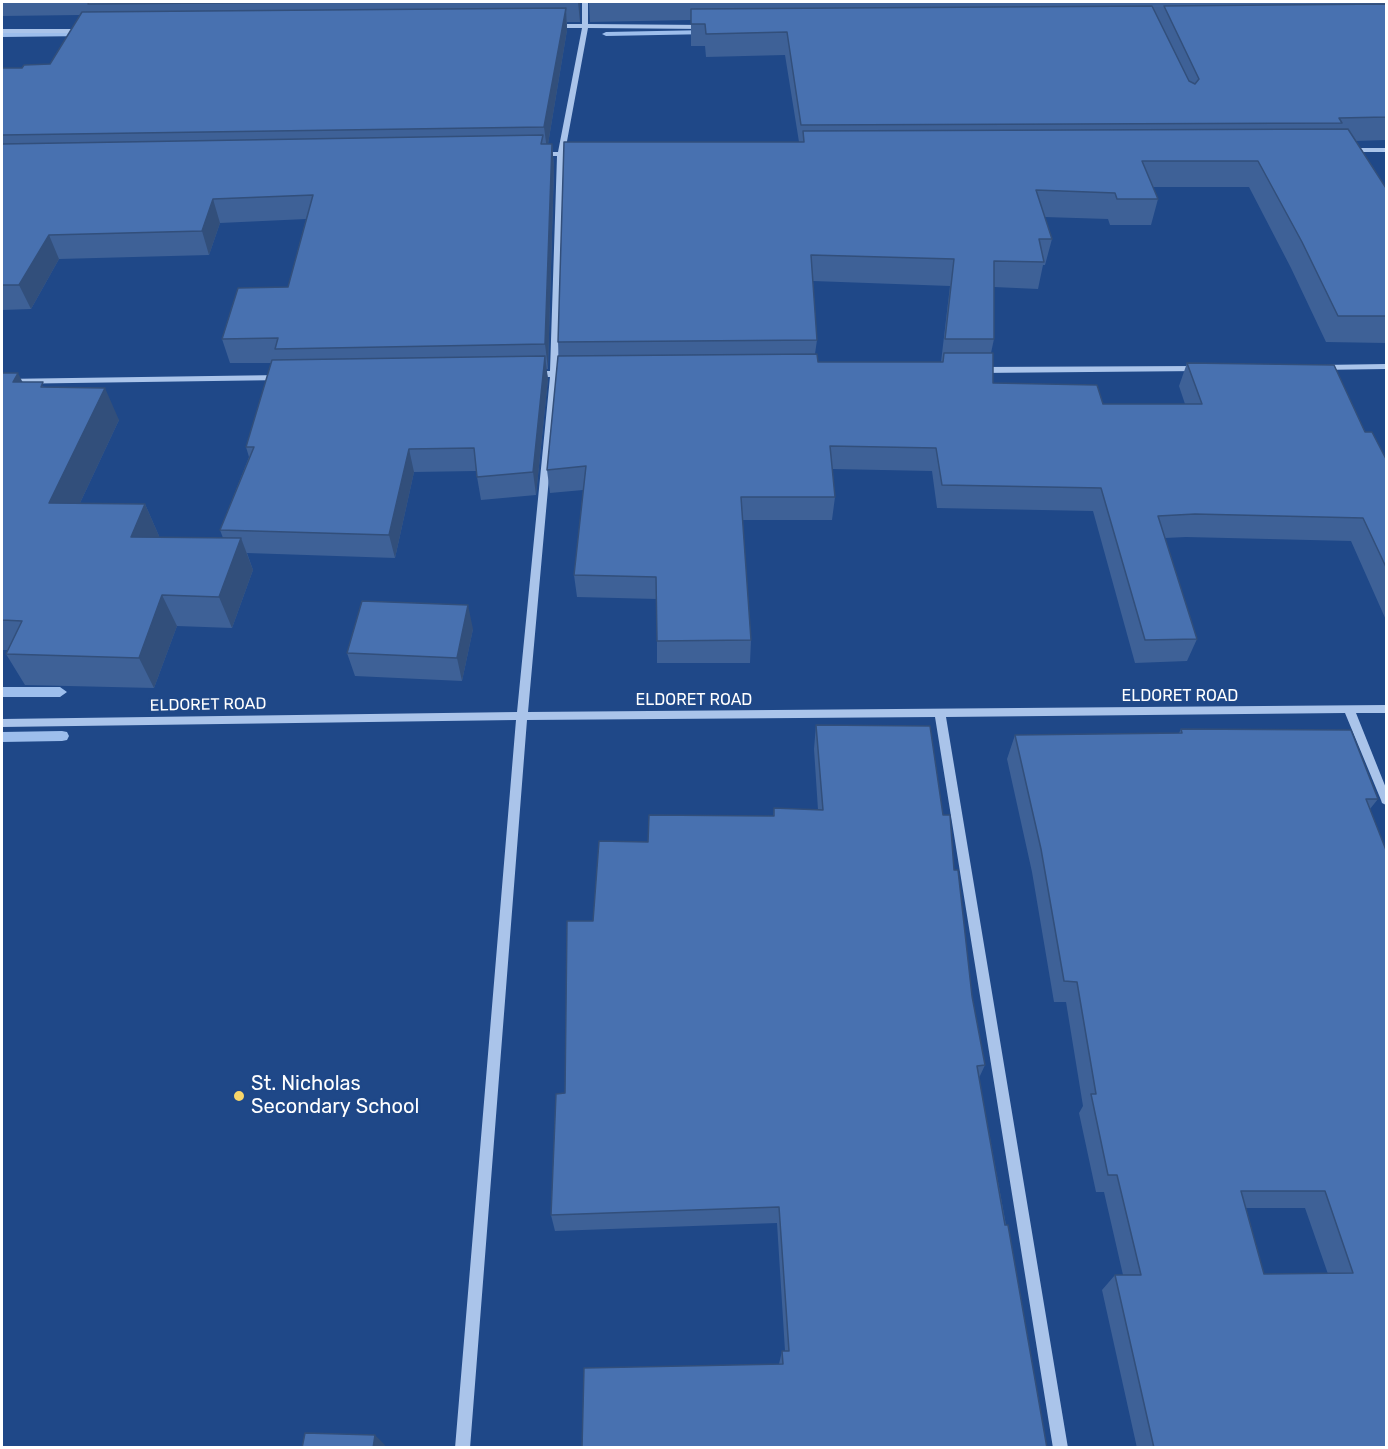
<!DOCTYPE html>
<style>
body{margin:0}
#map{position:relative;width:1388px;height:1449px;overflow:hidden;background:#1f4888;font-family:Rubik,sans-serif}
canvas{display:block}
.frame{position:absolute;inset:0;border:3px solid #fff;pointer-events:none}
</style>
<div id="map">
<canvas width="1388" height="1449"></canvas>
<div class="frame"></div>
</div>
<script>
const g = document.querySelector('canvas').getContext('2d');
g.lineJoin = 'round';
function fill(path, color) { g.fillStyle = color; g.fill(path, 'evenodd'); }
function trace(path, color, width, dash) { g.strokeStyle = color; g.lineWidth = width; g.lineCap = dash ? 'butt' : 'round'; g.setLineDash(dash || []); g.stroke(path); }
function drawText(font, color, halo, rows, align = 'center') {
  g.font = font + ' Rubik,sans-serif'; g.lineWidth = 4.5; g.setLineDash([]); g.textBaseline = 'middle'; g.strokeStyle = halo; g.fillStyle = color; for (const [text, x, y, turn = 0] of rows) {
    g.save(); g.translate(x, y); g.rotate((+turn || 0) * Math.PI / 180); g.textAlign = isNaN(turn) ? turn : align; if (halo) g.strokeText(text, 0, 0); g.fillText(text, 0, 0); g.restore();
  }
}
fill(new Path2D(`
 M708 30H711V34L606 36 602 34 606 32Z
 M86 32H89V36L2 37V33Z
 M2 687H60L67 692 60 697H2Z
 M62 731 67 732 69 736 67 740 62 741 2 742V732Z`), '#9dbeec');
fill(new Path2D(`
 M582 2H588V24L705 25 708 27 705 29 588 28 565 152H576L579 154 576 156H564L558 371 565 374 558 377 528 712 1386 705V713H1356L1386 788V805L1382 803 1381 800 1345 713 946 717 1068 1448H1053L935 717 527 720 470 1448H455L516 720 2 727V719L517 712 550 377H534L530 374 534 371H550L557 156H541L538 154 541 152H558L582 28H553L550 26 553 24H582Z
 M2 29H84L87 31 84 33H2Z
 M1386 148V152H1348L1345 150 1348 148Z
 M1321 365 1386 364V369L1318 370V366Z
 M1197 366 1201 369 1200 371 979 373 975 370 979 367Z
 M281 375 284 376V380L2 384V379Z`), '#aac4ea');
fill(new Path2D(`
 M2 2H582H580V22H567V30L548 144H552L554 167 548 369H546L548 379 536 495 481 500 476 471 414 472 395 558 247 553 253 570 232 628 177 626 154 688 25 685 6 654 8 650H2V373L23 382 45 387 119 420 80 503 145 504 159 536 158 538H223L220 530 249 457 246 447 272 363H230L222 339 288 287 306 219 220 223 209 255 59 259 31 309 2 310V68H22L50 64 80 15 2 16Z
 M589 2H1386V140L1356 141 1386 188V343L1326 342 1291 268 1249 187H1153L1158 199 1151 225H1110L1108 219 1044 217 1052 239 1045 265H1043L1038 289 994 287V339L991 353 993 383 1103 404H1185L1179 386 1187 363 1365 432 1386 459V620L1351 541 1186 537 1165 538 1197 639 1187 661 1135 663 1093 511 937 508 932 471 832 469 835 497 832 520H742L751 640 750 663H657V599L577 597 574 575 583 490 550 493 547 470 559 356 558 342 799 142 785 55 706 57 705 46H691V20L590 22ZM813 281 950 286 941 362H818L815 354 817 340Z
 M473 629 462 681 355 676 347 653Z
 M816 725 943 815 954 870 972 996 985 1065 979 1078 1047 1448 779 1364 782 1351H785L777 1223 555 1231 551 1215 565 1093 593 921 648 842 773 816 774 808 818 810 814 749Z
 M1181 729 1378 799 1370 809 1386 1448H1137L1102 1290 1115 1275H1123L1104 1192H1096L1079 1113 1083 1106 1066 1002H1054L1032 872 1007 759 1015 735 1179 733ZM1246 1208H1305L1328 1274H1264Z`), '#3e6197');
fill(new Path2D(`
 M578 2H582H580V22Z
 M566 8 567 30 547 150 544 127Z
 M552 144 554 167 548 369 545 344Z
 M213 199 220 223 209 255 202 231Z
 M49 235 59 259 31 309 19 285Z
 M545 356 548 379 536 495 533 472Z
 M18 373 34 405 13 382Z
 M105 388 119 420 65 535 49 503Z
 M409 449 414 472 395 558 389 535Z
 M145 504 159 536 146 569 131 537Z
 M241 538 253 570 232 628 219 597Z
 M162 595 177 626 154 688 139 658Z
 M468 605 473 629 462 681 457 658Z
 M375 1435 385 1445 384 1448H373Z`), '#324f7b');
const building = new Path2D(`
 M89 2H344L88 4Z
 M1386 4V117L1339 118 1342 123 801 125 787 32 706 34 705 24H691V9L1152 6 1189 81 1195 84 1199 79 1164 6Z
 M566 8 544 127 2 135V68H22L24 65 50 64 82 12Z
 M1348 129 1386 188V316H1338L1302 242 1258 161H1142L1158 199H1117L1115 193 1036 190 1052 239H1039L1044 262 994 261V339H945L954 259 811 255 817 340 558 342 564 142H804L803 131Z
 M543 135 541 144H552L545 344 275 349 278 338 222 339 238 288 288 287 313 195 213 199 202 231 49 235 19 285H2V144Z
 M944 353H993V383L1097 385 1103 404H1202L1187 363 1334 365 1365 432H1372L1386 459V567L1363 518 1195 514 1158 516 1197 639 1145 640 1101 488 942 485 936 448 830 446 835 497H741L751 640 657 641 656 577 574 575 586 466 547 470 558 356 817 354 818 362H943Z
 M545 356 533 472 477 477 474 448 409 449 389 535 220 530 254 447H246L272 360Z
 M2 373H18L13 382H43L41 387 105 388 49 503 145 504 131 537 241 538 219 597 162 595 139 658 6 654 22 621 2 620Z
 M362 601 468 605 457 658 347 653Z
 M816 725 930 726 943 815H950L954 870H958L972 996 985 1065 977 1066 1005 1225H1008L1047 1448H582L584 1368 783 1364 782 1351H789L779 1207 551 1215 556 1094 565 1093 567 921H593L599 841 648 842 649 815 774 816V808L823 810Z
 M1181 729 1351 730 1378 799H1366L1386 850V1448H1154L1115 1275H1141L1117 1175H1108L1091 1094H1096L1077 982 1064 981 1041 849 1015 735 1182 733ZM1241 1191H1325L1353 1273 1264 1274Z
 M305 1433 375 1435 373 1448H302Z`);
fill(building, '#4871b0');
trace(building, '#324f7b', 1.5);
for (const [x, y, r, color] of [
 [239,1096,6,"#f8d66a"]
]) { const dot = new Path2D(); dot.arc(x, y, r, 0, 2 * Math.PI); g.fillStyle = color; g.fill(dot); trace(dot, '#1f4888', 2); }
drawText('16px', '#fff', '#1f4888', [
 ["ELDORET ROAD",1180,696],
 ["ELDORET ROAD",694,700],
 ["ELDORET ROAD",208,705,-1]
]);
drawText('20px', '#fff', '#1f4888', [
 ["St. Nicholas",251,1084],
 ["Secondary School",251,1107]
], 'left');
</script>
